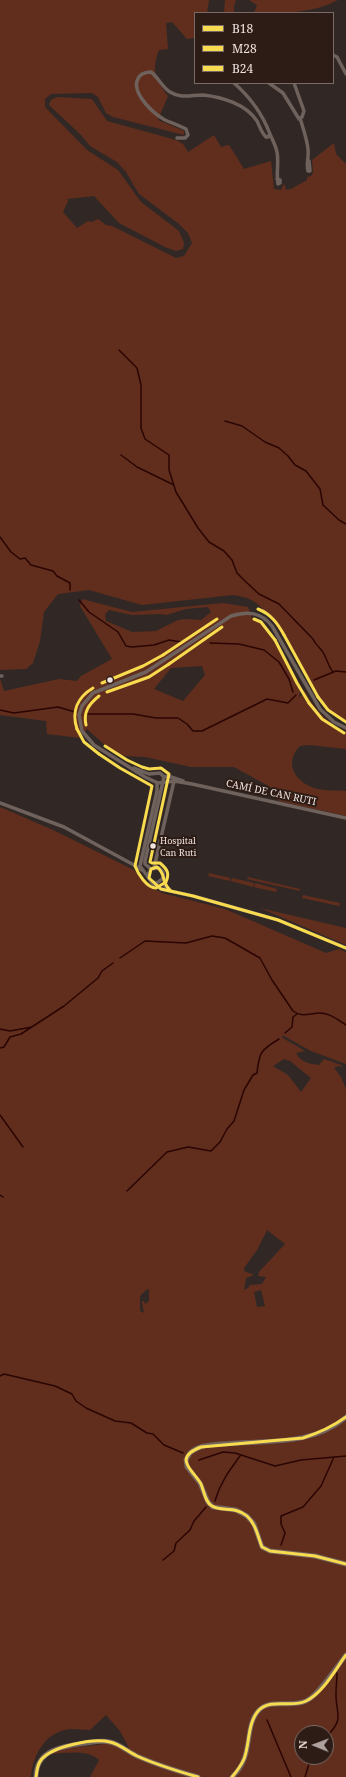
<!DOCTYPE html>
<meta charset="utf-8">
<style>
body{margin:0}
#map{position:relative;width:346px;height:1777px;overflow:hidden;background:#312825;font-family:"Noto Serif",serif}
canvas{display:block}
.legend{position:absolute;left:194px;top:12px;width:140px;height:72px;box-sizing:border-box;background:#2d1b15;border:1px solid #7b6b66;margin:0;padding:5px 7px;list-style:none;font-size:12px;color:#f0e3df}
.legend li{display:flex;align-items:center;gap:8px;height:20px}
.legend b{width:20px;border:1px solid #7b6b66}
.north{position:absolute;left:294px;top:1725px;width:40px;height:40px;box-sizing:border-box;background:#2d1b15;border:1px solid #7b6b66;border-radius:50%;rotate:271deg;font-size:11px;font-weight:700;line-height:16px;text-align:center;color:#f0e3df}
.north::after{content:'';display:block;margin:auto;width:14px;height:18px;background:#ada29e;clip-path:polygon(50% 0,100% 100%,50% 72%,0 100%)}
</style>
<div id="map">
<canvas width="346" height="1777"></canvas>
<ul class="legend">
<li><b style="height:5px;background:#f9db4f"></b>B18</li>
<li><b style="height:5px;background:#f9db4f"></b>M28</li>
<li><b style="height:5px;background:#f9db4f"></b>B24</li>
</ul>
<div class="north">N</div>
</div>
<script>
const g = document.querySelector('canvas').getContext('2d');
g.lineJoin = 'round';
function fill(path, color) { g.fillStyle = color; g.fill(path, 'evenodd'); }
function trace(path, color, width, dash) { g.strokeStyle = color; g.lineWidth = width; g.lineCap = dash ? 'butt' : 'round'; g.setLineDash(dash || []); g.stroke(path); }
function drawText(font, color, halo, rows, align = 'center') {
  g.font = font + ' "Noto Serif",serif'; g.lineWidth = 4; g.setLineDash([]); g.textBaseline = 'middle'; g.strokeStyle = halo; g.fillStyle = color; for (const [text, x, y, turn = 0] of rows) {
    g.save(); g.translate(x, y); g.rotate((+turn || 0) * Math.PI / 180); g.textAlign = isNaN(turn) ? turn : align; if (halo) g.strokeText(text, 0, 0); g.fillText(text, 0, 0); g.restore();
  }
}
fill(new Path2D(`
 M0 0H209L207 13H195V39L194 38 187 39 172 22 166 23 168 49 159 50C151 71 155 79 168 96L158 120 184 131V135L113 117 106 113 98 97 92 93 51 94 45 99V107L87 150 118 170 141 202 179 231 184 243 183 249 176 251 165 247 119 223 94 196 67 199 68 201 63 212 77 228 88 221 92 222 98 219 106 225 112 226 176 258 184 256 192 243 188 233 179 224 139 194 126 172 117 162 90 146 81 135 49 105 51 100 57 97 92 99 107 121 176 140 183 144 188 152 214 135 221 147 229 145 244 169 271 161 274 189 281 190 284 183 286 190 291 189 307 180V177L311 176 313 173 312 160 334 143 336 154 346 164V722C323 713 316 694 305 674 293 653 273 613 253 601 247 597 239 596 233 595L142 605 89 590 58 594 44 612 40 641 33 663 26 669 0 670Z
 M225 0H236L234 6V13H224Z
 M249 0H338C312 14 282 13 254 13L257 5Z
 M82 599 132 612 223 603 248 607 252 618 262 622 267 628 279 647 301 686 299 698 305 691C314 709 327 723 346 732V749L309 745 300 746C282 765 297 783 317 789 326 791 337 790 346 791V816L279 801 274 789 234 767H191L145 757 125 756 108 748 87 729 80 738 47 734 46 721 0 715V679L4 691 59 679 77 681 81 676 112 659 80 606ZM208 607 211 612 201 620 185 619 178 620 156 631 132 632 106 621 105 614 109 610 132 615 161 614 166 615 186 609ZM202 666 205 675 183 701 154 689 171 668Z
 M0 807 53 830 134 870 145 884 162 893 225 909 326 953 339 949 346 952V1064L311 1051 284 1036 281 1037 305 1051 296 1053C300 1062 310 1064 319 1065L324 1059 341 1065 343 1067 338 1066 334 1068 341 1077 346 1089V1777H90L99 1760C88 1749 66 1753 51 1754L59 1749 105 1744H112L129 1748 120 1731 106 1715 90 1730C82 1730 72 1728 65 1730 44 1734 32 1758 31 1777H0ZM284 1059 290 1061 311 1078 301 1092 288 1075 273 1066ZM267 1230 285 1244 259 1272 258 1276 266 1277 262 1284 250 1285 248 1288 244 1290 246 1278 254 1275 244 1271V1268L257 1250ZM149 1289V1301L145 1304 144 1301H142L144 1313 140 1311V1296L146 1290ZM261 1290 265 1306 257 1307 254 1292ZM302 1733H326V1757H302Z
 M209 873 230 878V881L208 876Z
 M248 877 300 889V891L247 879Z
 M232 878 254 883 253 887 231 881Z
 M255 883 277 889 276 892 254 887Z
 M303 895 340 903 339 906 302 898Z
 M260 908 346 928V945Z`), '#612e1d');
trace(new Path2D(`
 M119 350 137 368 141 385V428L145 439 169 455V470L176 492 198 528 209 542 224 551 232 560 237 573 245 581 259 594 279 604 313 639C316 646 321 648 324 654 327 660 329 667 333 672
 M225 421 242 426 265 442 279 448 288 456 295 465 306 471 320 489 323 505 339 520 346 524
 M121 455 137 467 174 485
 M0 537 11 552 20 559 25 558 31 565 53 571 57 576 70 583V590
 M79 600 89 612 118 632 126 646 132 647 154 645 169 640 182 642
 M210 643 239 644 264 650 279 662 289 679 293 692
 M314 680 336 671 346 672
 M0 710 14 713 58 707 75 712
 M85 714H133L156 718H178L187 724 193 731H202L267 699 288 703 296 695
 M120 958 145 941 186 943 212 936 225 938 260 958 272 980 293 1011C302 1018 310 1013 320 1013 330 1013 338 1020 346 1025
 M0 1029 10 1031 32 1027
 M285 1033 292 1027 293 1017 297 1014
 M0 1048 4 1047 10 1037 21 1034 64 1006 98 978 102 971 113 963
 M0 1115 23 1147
 M127 1191 167 1152 188 1147 211 1151 220 1142 227 1129 234 1121 244 1090 253 1075 257 1073C259 1052 261 1050 279 1039
 M0 1195 3 1197
 M0 1376 4 1374 55 1386 72 1394 76 1401 86 1408 115 1421 131 1423 147 1433 153 1434 164 1445 183 1453
 M199 1460 223 1452 235 1453 275 1466 301 1460 346 1456
 M215 1501C220 1483 229 1471 240 1456
 M281 1545 285 1533 281 1524V1516L303 1507 321 1486 334 1457
 M163 1560 174 1551 176 1543 190 1530 194 1521 206 1507
 M267 1720 291 1777
 M326 1737C346 1718 335 1714 336 1692 336 1686 337 1680 337 1673
 M305 1777 311 1757`), '#2b0503', 1.5);
trace(new Path2D(`
 M333 55 337 57 346 74
 M269 83 283 93 299 119 302 117 304 111 294 83
 M300 118C303 128 307 139 308 149 309 156 306 165 308 171H310L309 161
 M270 134C272 139 276 146 277 152 279 162 276 174 278 184L280 183V180L277 179
 M177 138H185L188 135 186 129C179 125 172 123 165 120 154 114 133 95 137 81 139 74 144 72 151 72 158 77 162 87 170 92 181 99 191 95 203 95 222 97 246 104 257 121 260 127 261 132 266 137H268L270 134C262 113 250 97 234 83
 M0 676H2
 M346 728 334 722 320 709 272 626C261 612 248 611 231 616L146 672 93 693 82 706 79 715 82 731 94 745 145 777 158 783 174 781 192 784 346 818
 M134 768 149 774 160 773 164 777
 M164 777 168 776 183 781
 M157 783V791L140 866 153 884 161 889 193 896 278 920 346 948
 M0 803 64 827 134 865 142 870
 M154 868 174 781
 M151 869 145 864V861L164 777
 M149 878V873L151 869 159 868 163 872 165 886 169 889
 M152 882 157 883 163 878`), '#6f625d', 3.5);
trace(new Path2D(`
 M346 1417C312 1447 263 1440 222 1444 210 1445 199 1445 190 1453L186 1460 187 1467 200 1483 208 1502 213 1507 236 1510 247 1516 254 1524 262 1547 270 1551 315 1556 346 1564
 M36 1777C36 1749 64 1746 86 1743 93 1742 102 1740 110 1742 120 1744 128 1752 137 1756 157 1765 177 1771 198 1777
 M232 1777C255 1756 243 1727 259 1710 271 1698 292 1708 306 1701 318 1696 337 1666 346 1655`), '#72645f', 5);
trace(new Path2D(`
 M171 891C161 883 166 873 157 867L151 869 149 878 161 889 193 896 278 920 346 948
 M346 1417C332 1427 319 1433 303 1438L201 1447C172 1458 193 1470 201 1484 204 1491 205 1502 212 1506 221 1512 236 1506 247 1516 256 1524 258 1537 262 1547L270 1551 315 1556 346 1564
 M36 1777C37 1771 37 1765 41 1760 52 1746 94 1738 110 1742 120 1744 128 1752 137 1756 157 1765 177 1771 198 1777
 M232 1777C237 1771 241 1766 244 1759 250 1744 247 1723 259 1710 271 1698 292 1708 306 1701 323 1693 335 1670 346 1655`), '#f9db4f', 3);
trace(new Path2D(`
 M284 635 318 697
 M275 640 297 683 309 703
 M163 655 217 619
 M169 664 222 627
 M86 725C83 712 89 704 99 696
 M77 729C71 711 78 697 93 688
 M99 754 120 768 152 786 135 866C138 874 147 888 156 888L166 882C170 873 167 869 160 863H152L150 862 169 774 161 768 149 769 142 767 127 760 105 746`), '#f9db4f', 3);
trace(new Path2D(`
 M258 609C271 614 278 624 284 635
 M254 619 261 622 275 640
 M102 683 143 666 163 655
 M107 692 149 677 169 664
 M318 697 328 710 346 722
 M309 703 322 719 344 733
 M77 729 84 742 99 754`), '#f9db4f', 3);
for (const [x, y, r, color] of [
 [110,680,3.5,"#f0e3df"],
 [153,846,3.5,"#f0e3df"]
]) { const dot = new Path2D(); dot.arc(x, y, r, 0, 2 * Math.PI); g.fillStyle = color; g.fill(dot); trace(dot, '#2d1b15', 1.5); }
drawText('9px', '#f0e3df', '#2d1b15', [
 ["Hospital",160,841],
 ["Can Ruti",160,853]
], 'left');
drawText('10px', '#f0e3df', '#2d1b15', [
 ["CAMÍ DE CAN RUTI",271,793,12]
]);
</script>
